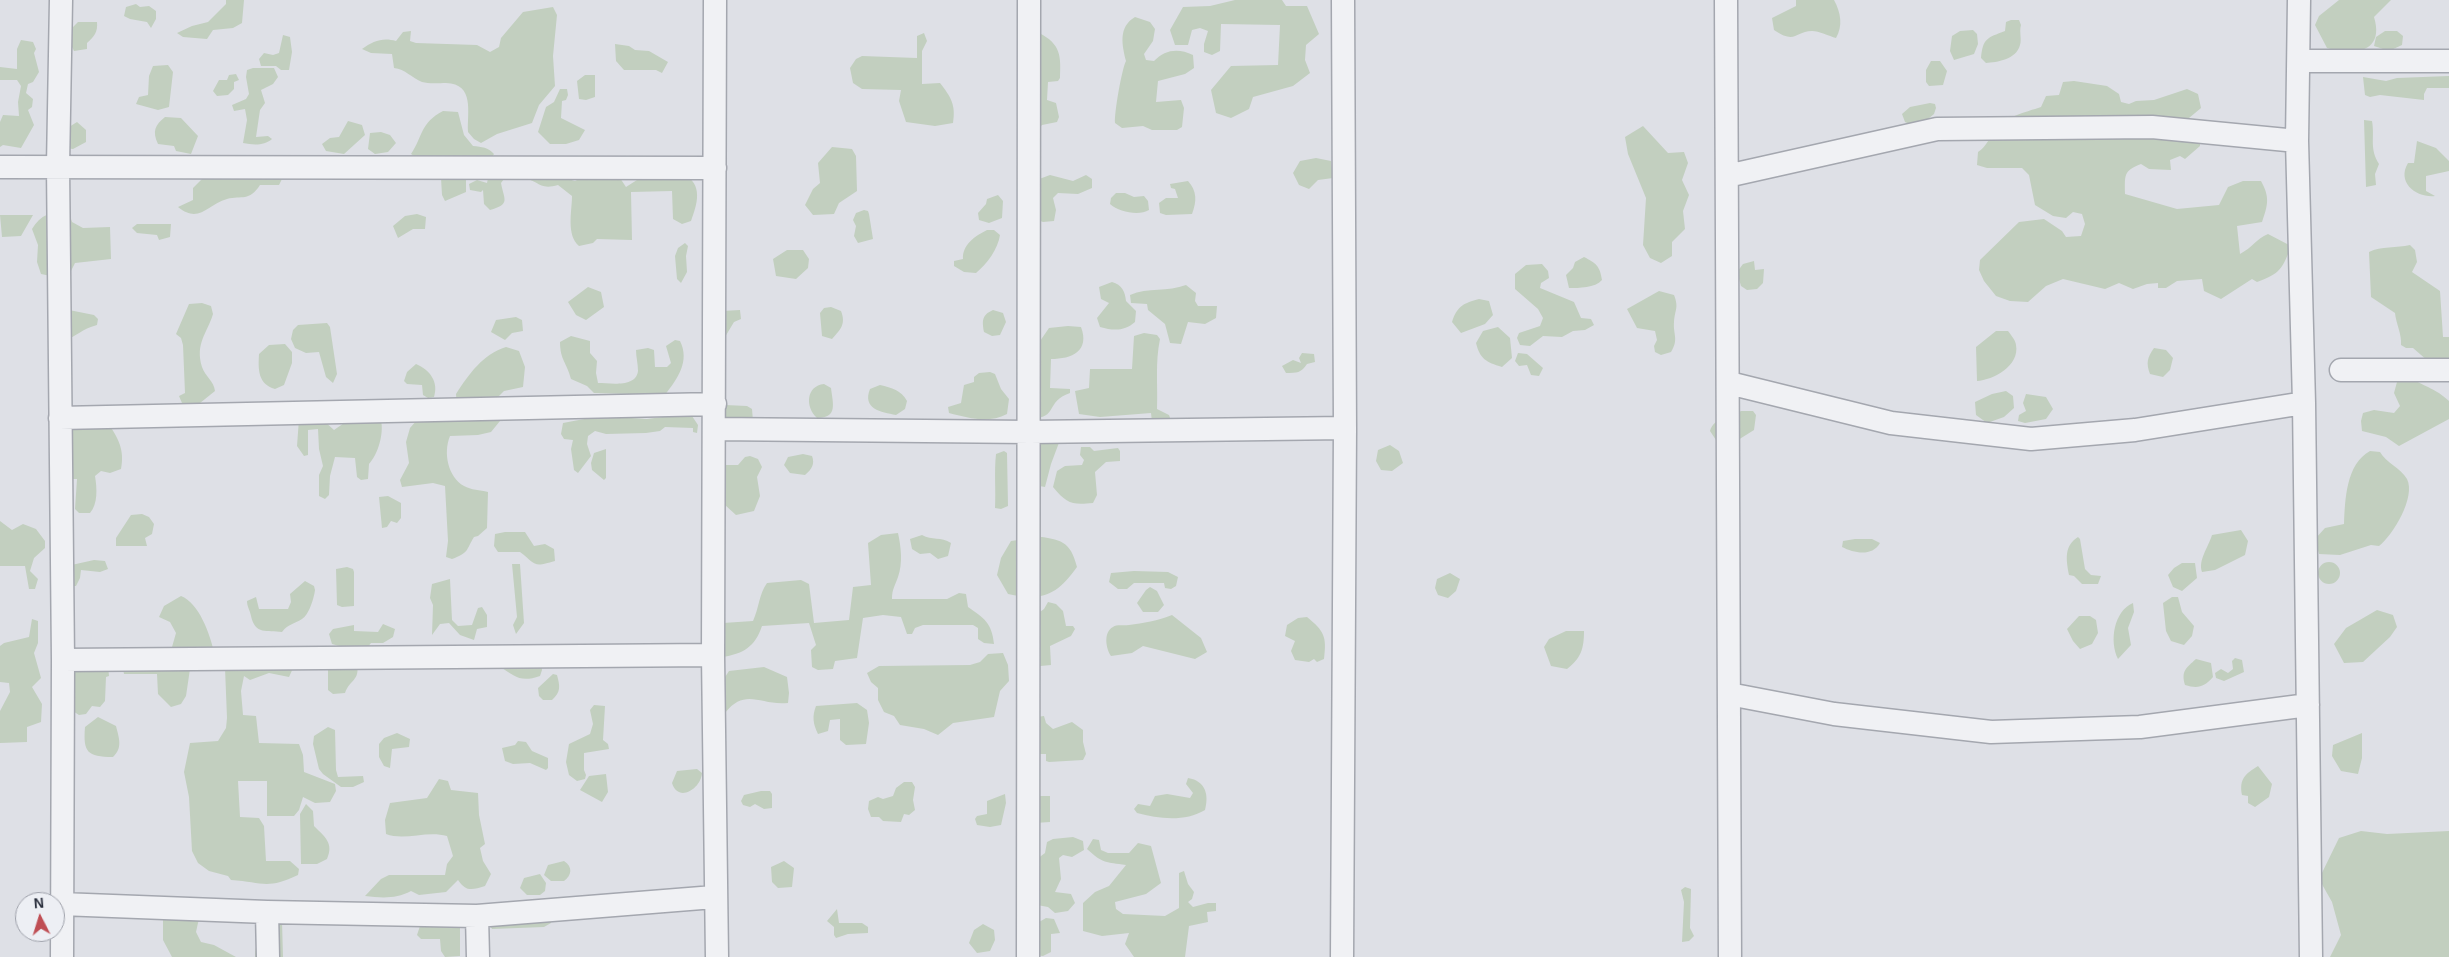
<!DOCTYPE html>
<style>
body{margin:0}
#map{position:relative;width:2449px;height:957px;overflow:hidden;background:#dee0e6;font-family:Arial,sans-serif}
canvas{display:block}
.north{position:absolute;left:15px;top:892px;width:50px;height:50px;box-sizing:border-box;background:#edeff4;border:1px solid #9ea1aa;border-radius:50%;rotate:355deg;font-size:14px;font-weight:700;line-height:20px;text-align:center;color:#282d3b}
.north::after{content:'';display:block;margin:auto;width:18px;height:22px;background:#bf4e54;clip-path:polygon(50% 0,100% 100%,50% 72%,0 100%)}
</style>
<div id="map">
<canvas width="2449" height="957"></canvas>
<div class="north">N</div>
</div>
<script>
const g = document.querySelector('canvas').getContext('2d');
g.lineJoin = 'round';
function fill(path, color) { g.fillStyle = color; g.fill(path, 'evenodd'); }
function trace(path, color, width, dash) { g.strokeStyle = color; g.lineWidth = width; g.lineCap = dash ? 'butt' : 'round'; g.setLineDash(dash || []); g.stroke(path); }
fill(new Path2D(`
 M226 0H244L242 23 233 28 213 30 207 39 183 37 177 33 192 26 208 22 226 4Z
 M1235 0H1282L1286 6H1307L1319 34 1306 45 1305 60 1310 73 1293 86 1253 97 1249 109 1231 118 1216 113 1211 90 1231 66 1278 65 1280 25 1221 24 1220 51 1212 55 1204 52V44L1208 31 1200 28 1192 30 1188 45H1175L1170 30 1183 7 1210 6Z
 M1796 0H1834C1841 13 1843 26 1836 38 1829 36 1819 31 1812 31 1795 31 1796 45 1774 30L1772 18 1796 6Z
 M2339 0H2391L2374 17C2385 53 2353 56 2327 48L2315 25 2319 16Z
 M136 4 140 7 149 6 156 11V19L151 28 147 22 130 19 124 16 126 7Z
 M553 7 557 15 553 56 555 86 539 105 532 123 497 134 481 143 474 139 468 132C467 112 475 84 446 83 439 83 429 84 422 82 412 78 405 69 394 68L392 54 371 53 362 49C373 41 383 37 396 41L403 32 411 31 410 41 416 43 477 45 490 52 499 47 501 38 523 12Z
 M1135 17 1150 22 1155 29 1153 41 1144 54 1146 60 1154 61C1165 49 1179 48 1193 55L1194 68 1185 74 1158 81 1156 102 1181 100 1184 108 1182 127 1177 130H1152L1143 126 1122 128 1115 123C1114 114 1122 68 1126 61 1122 45 1118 27 1135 17Z
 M2011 20H2019L2021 25C2019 32 2022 39 2020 45 2016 60 1997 62 1986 63L1981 58C1983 38 1987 38 2005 31L2006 22Z
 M78 22H97C98 32 94 37 87 43V49L74 51 72 47V28Z
 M1973 30 1977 34 1978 44 1974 54 1954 60 1950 51 1952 36 1960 31Z
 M2385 31H2397L2403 36 2402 45 2389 51 2374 46 2376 37Z
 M924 33 927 41 922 51V84L940 83C951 97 956 105 953 123L935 126 906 122 899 101 901 90 862 89 853 83 850 68 856 59 862 56 917 58V36Z
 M1039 33C1061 44 1061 56 1060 78L1058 81 1048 82 1047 100 1056 103 1059 117 1057 122 1042 125 1038 129 1041 74 1038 61 1041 50 1033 49Z
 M283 35 290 37 292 52 289 70H281L276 66H261L259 59 264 53 273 55 279 53Z
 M21 40 33 42 36 49 34 53 39 72 33 82 28 84 26 93 33 99 32 107 28 110 34 125 21 148 3 145 0 147V122L3 115 19 116 18 102 21 86 17 80H0V67L17 69V49Z
 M615 44 629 46 635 50 649 51 668 62 662 73 656 70H624L616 61Z
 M1931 61H1940L1947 71 1943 85 1929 86 1926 82V70Z
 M168 65 173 72 169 107 158 110 136 104 139 97 148 95 149 76 153 66Z
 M253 68H274L278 77 273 84 261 90 265 103 260 110 256 137 268 136 272 139C264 146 253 145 243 143L247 120 245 109 234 111 232 105 246 99 249 94 246 77 247 70Z
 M236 74 239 80 234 82V89L228 95 217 96 213 91 219 80H227L229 75Z
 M585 75H595V97L586 100 579 99 577 81Z
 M2449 76V88H2427L2424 94V100L2380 95 2370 97 2365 95 2363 77 2386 81 2397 78Z
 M2074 81 2107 86 2119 94 2121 102 2129 104 2136 101 2154 100 2187 89 2198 94 2201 108 2189 118 2200 132V146L2185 159 2180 156 2170 160 2171 170 2149 169 2141 164C2123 171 2125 175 2125 194L2177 209 2219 205 2228 187 2243 181H2261C2270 197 2268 205 2262 222L2237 226 2240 254C2253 247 2256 239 2268 234L2291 246C2283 268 2280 274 2257 282L2252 279 2221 299 2204 291 2202 279 2177 281 2166 288H2158V283L2147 284 2133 289 2119 283 2105 289 2063 279 2046 286 2028 302 2010 301 1996 296 1984 281 1979 270 1980 260 2019 222 2044 219 2062 231 2066 237 2081 236 2085 224 2082 214 2073 212 2066 218 2053 216 2035 205 2029 175 2022 168H1987L1977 165 1978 152C1987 146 1989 138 1995 130 2004 117 2026 112 2041 107L2046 96 2059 95 2063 82Z
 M560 89H567L568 95 566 100 562 101 561 118 585 130 579 140 566 144H550L538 132 546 107 554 102Z
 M1930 103 1935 104 1936 108 1934 114 1917 128 1905 122 1902 114 1910 107Z
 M443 111 458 112 464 135 473 146C482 147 488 147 494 154L492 157 422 161 411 154C423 136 420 123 443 111Z
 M165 117 181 118 198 136 191 154 176 151 174 146 158 144C152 131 155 125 165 117Z
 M2364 120 2372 121C2375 138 2369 148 2379 164L2375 174 2376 185 2366 187Z
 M348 121 362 125 365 135 344 154 326 151 322 144 330 138 339 137Z
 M77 122 86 130V142L73 149 65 148 61 132Z
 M1643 126 1668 153 1684 152 1688 163 1682 180 1689 195 1683 211 1685 229 1672 242V256L1661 263 1650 258 1643 245 1646 198 1628 154 1625 137Z
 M381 132 390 135 396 143 388 152 375 154 368 149 370 133Z
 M2417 141 2436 148 2449 161V171L2426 176V191L2435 196C2417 198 2396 183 2408 163H2414Z
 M832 147 852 149 856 156 857 191 839 203 834 214 813 215 805 205 813 189 820 183 818 163Z
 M1316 158 1331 161 1333 178 1318 180 1309 189 1299 185 1293 173 1300 161Z
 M273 170 282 179 279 185H260C249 202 242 195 227 199 207 205 199 224 178 207L193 200V188L205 176Z
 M651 171C660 172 675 171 683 174 704 184 697 205 691 221L682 224 673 219 672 191 631 192 632 240 597 239 593 243 579 246C566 235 572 211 572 196L558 185C538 191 538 179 524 179 516 179 513 181 504 179L501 183C504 200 511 204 490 210L484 204 483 190 481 192 470 190 469 184 477 180 487 183 489 173 565 178 575 181 593 172 618 175 626 187Z
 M1050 175 1073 181 1086 175 1092 179V188L1078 194 1058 193 1053 198 1056 210 1054 221 1043 222 1032 218 1034 181Z
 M466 176V192L445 201 442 195 441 178Z
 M1188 181C1197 191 1197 201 1192 214L1166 215 1160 213 1159 203 1166 198H1178L1175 189 1171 188 1170 184Z
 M1116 193H1125L1134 197 1144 196 1148 201 1149 210C1139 216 1119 212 1110 204L1111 198Z
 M998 195 1003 201 1002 218 989 223 979 220 978 213 986 204 987 199Z
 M68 210 72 222 83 228 110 227 111 259 75 263 70 273 61 278 41 274 37 262 38 245 32 229C40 215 52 211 68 210Z
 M864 210 868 211 869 214 873 239 858 243 854 236 856 226 853 220 856 213Z
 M417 214 426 217 425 229H413L398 238 393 226 405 216Z
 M0 215H33L21 236 2 237Z
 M137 224H171L170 237 159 240 157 235 137 233 132 228Z
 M987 230H994L1000 235C998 249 987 264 976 273L964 272 954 266V261L963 259C962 245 975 236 987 230Z
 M685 243 688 246 686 256 687 272 681 283 677 279 675 256 678 248Z
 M2410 245 2415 250 2417 262 2412 272 2440 291 2443 337H2449V359L2428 361 2413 348H2406L2401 345C2402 334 2396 324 2395 313L2371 297 2369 252C2381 246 2397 248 2410 245Z
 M787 250H803L809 259 808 268 796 279 776 276 773 259Z
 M1584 257C1596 263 1600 266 1602 280 1595 288 1579 288 1569 288L1566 275 1573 268 1575 262Z
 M1754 261 1755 270 1764 269 1763 283 1757 289 1747 290 1741 286 1737 272 1743 264Z
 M1542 264 1548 271 1549 278 1541 283 1540 288 1574 302 1581 318 1591 319 1594 325 1585 330 1573 331 1562 337 1543 336 1530 346 1520 345 1517 338 1519 333 1540 326 1543 318 1538 309 1515 289V274L1526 265Z
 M1112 282C1122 285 1125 291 1126 301L1136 311 1135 322C1125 331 1114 331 1100 327L1097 318 1109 303 1101 299 1099 287Z
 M1186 285 1196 293 1195 301 1198 306H1217L1216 318 1205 324 1188 322 1181 344 1170 343 1165 324 1148 310 1147 304 1131 303 1130 295C1148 287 1168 292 1186 285Z
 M588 287 601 292 604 307 586 320 576 315 568 302Z
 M1659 291 1674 295C1679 308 1675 309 1674 322 1673 335 1679 339 1671 352L1661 355 1655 352 1654 346 1657 340 1655 331 1637 328 1627 309Z
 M1479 299 1489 301 1493 315 1485 324 1461 333 1452 322C1457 306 1464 303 1479 299Z
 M202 303 211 306 213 314C207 334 195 343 202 367 205 376 214 381 215 391L200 403H182L179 396 185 393 183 345 181 338 176 334 189 304Z
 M831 307 841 311C846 324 841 329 832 339L822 336 820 313 824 308Z
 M69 310 94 315 98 319 97 325C81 329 78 336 63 341Z
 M740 310 741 319 734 322 725 337 722 311Z
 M993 310 1003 313 1006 322 1000 335 992 336 984 332C982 320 982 315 993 310Z
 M516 317 522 320 523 331 512 333 505 340 491 332 496 320Z
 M327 323 330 327 337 374 333 383 326 377 319 352 306 353 295 348 291 339 293 330 298 325Z
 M1068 326 1081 327C1090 351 1072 359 1051 359L1050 388 1070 389V393C1043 402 1061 421 1024 418L1041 398 1033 396 1038 344 1049 328Z
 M1498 327 1510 338 1512 358 1502 367C1486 362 1480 359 1476 343L1483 331Z
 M1996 331H2008C2011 335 2016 341 2016 345 2020 366 1993 380 1977 381L1976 347Z
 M1144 333 1157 335 1160 339C1155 363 1158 385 1157 409L1169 415 1172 423 1152 422 1151 413 1100 417 1079 414 1075 391 1089 388 1090 369H1132L1134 336Z
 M571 336 590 341V353L597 361 596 373 598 383C610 383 636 388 638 371 638 364 636 357 636 350L648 348 654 350 655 367H667L671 363 666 346 675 340 680 341C690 361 678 378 665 395L594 393 587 386 571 379C567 363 560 360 560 342Z
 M285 344 292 352V363L284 385 275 389C258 384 258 370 259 354L269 345Z
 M506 347 519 351 525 367 523 387 504 391 489 406 497 410 500 421 491 432 478 435 450 436C443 453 448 477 464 486 471 490 480 490 488 492L487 528 478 536 474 537C466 550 469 553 452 559L446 557 448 541 445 486 433 483 402 487 400 480 409 463 406 442 410 428 423 413 457 408 456 394C469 374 483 354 506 347Z
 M2154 348 2166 350 2173 358 2170 370 2163 377 2150 374C2146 363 2147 358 2154 348Z
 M1302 353 1314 354 1315 362 1307 364C1301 373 1297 373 1286 373L1282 366 1293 360 1301 363 1299 358Z
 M1518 353 1527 354 1543 368 1539 376 1531 375 1527 365 1519 366 1515 361Z
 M416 364C430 370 439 382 434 397L428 398 423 395 422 385 407 384 404 381 407 372Z
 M990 372 995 374 1001 389 1009 399 1007 414C988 424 969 418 949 413L948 407 961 403 964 385 974 382V377L979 373Z
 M2411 378C2427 388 2435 388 2449 401V419L2399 446 2386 437 2362 431 2361 421 2363 413 2374 410 2394 413 2400 406 2394 393 2397 382Z
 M824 384 831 388C833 404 838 418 817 418 805 407 806 386 824 384Z
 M880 385C892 388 901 390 907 401L905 409 896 415C881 412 862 409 870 389Z
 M2006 391 2013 396 2014 408 2004 417 1987 423 1976 415 1975 402 1992 394Z
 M2026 394 2046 397 2053 409 2046 419 2025 423 2018 421 2019 415 2026 411 2023 403Z
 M725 405 747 406 752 409 753 421 740 428 713 413Z
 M1741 411H1753L1756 415 1754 430 1738 440 1718 443 1710 431C1714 417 1730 418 1741 411Z
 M678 415 692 416 698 425 697 433 693 432V428L665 427 660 431 646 433 606 434 595 431 588 436 587 444 591 456 578 473 574 470 571 449 573 440 564 439 561 434 563 423 600 416 647 419Z
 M299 419 323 420 334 430 347 421 381 420C384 434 378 454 369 464L368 479 361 480 357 477 355 458 335 457 330 476 329 495 325 499 319 496V475L323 466 319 449 318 429 308 430V455L304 456 297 446Z
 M107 422C118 437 125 450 121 469L110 473 101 471 95 476C97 488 98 504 90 513H79L75 509 77 479H66L62 428Z
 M1060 440 1051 464 1045 487 1034 485 1036 443Z
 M1390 445 1399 451 1403 463 1392 471 1381 470 1376 461 1378 450Z
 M1081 447H1090L1094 451 1118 448 1120 451V461L1106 462 1095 472 1097 495 1093 503C1072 505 1067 504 1053 487L1057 471 1065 466 1082 465 1084 460 1080 455Z
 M606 449V478L604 480 592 470 591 463 594 453Z
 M1004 451 1007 453 1008 506 1001 509 995 508C996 490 994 472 996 454Z
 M2370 451 2380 452C2386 463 2401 468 2407 479 2416 497 2393 535 2379 546L2371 545 2340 555 2319 554 2315 539 2325 528 2344 524C2345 500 2346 464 2370 451Z
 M803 454 812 456C815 464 812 469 805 475L790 473 784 465 788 457Z
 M750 456 758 459 762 467 757 477 760 496 754 511 736 515 725 505 723 465H738L745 457Z
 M388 496 401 503V518L397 523 391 521 387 527 382 528 379 497Z
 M142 514 149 517 154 524 152 534 145 538 147 546H116V538L131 515Z
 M0 521 12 530 23 524 36 529 45 541V548L34 558 30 571 38 579 35 589H29L25 566H0Z
 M2241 530 2248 541 2245 555 2215 570 2202 572C2198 560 2208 548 2212 535Z
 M505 532H525L534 546 545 544 554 549 555 561C532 568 536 564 520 552H498L494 546 495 534Z
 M898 533C901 547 903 563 898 577 895 586 892 589 892 599H947L959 593 966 594 968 607C984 618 992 623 994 644L984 643 978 639V628L973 625H923L915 628 912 634H907L901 617 883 615 863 618 857 658 835 661 833 669 818 670 812 667 811 650 816 645 809 623 762 626C755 647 743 654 722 657L723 623 753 621C759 608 759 594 767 583L801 580 809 584 814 623 849 620 853 587 871 585 868 543 881 535Z
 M922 535C932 541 941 536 951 543L948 556 938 559 930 553 920 554 912 549 910 539Z
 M1035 536C1061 540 1070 540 1077 567 1057 595 1042 602 1008 594L997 575 1001 558 1011 541 1032 538Z
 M2078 537 2080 539 2085 569 2091 575 2101 576 2098 584H2082L2074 576 2069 575C2066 559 2064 546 2078 537Z
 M1855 539H1872L1880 543C1872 557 1854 553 1842 547L1843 541Z
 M94 560 105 561 108 569 100 572 81 570 80 578 76 586H68L67 566Z
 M2318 573a11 11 0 1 1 22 0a11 11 0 1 1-22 0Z
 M2182 563H2195L2197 578 2182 591 2173 587 2168 575 2174 568Z
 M512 564H520L524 623 516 634 513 625 517 617Z
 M347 567 353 569 354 572V606L342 607 337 605 336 569Z
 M1134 571 1168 572 1178 577 1176 586 1171 589 1165 588 1164 583H1134L1127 589H1118L1109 582 1111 573Z
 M1450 573 1460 579 1456 591 1448 598 1438 595 1435 588 1437 579Z
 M450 579 452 620 458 626 472 625 478 608 482 607 487 615V627L477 629 474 640 460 635 449 623 440 624 432 635 433 605 430 598 432 584Z
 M305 581 314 586 315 590C314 598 309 615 302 619 294 624 288 624 282 632 267 630 255 635 251 616 250 610 247 607 247 601L256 597 259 609H288L291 602 290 594Z
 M1150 587 1157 591 1164 605 1158 612H1143L1137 603 1146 590Z
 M181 596C199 603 210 634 214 652L183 654 172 647 176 633 170 622 159 617 164 606Z
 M2172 597H2178L2182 612 2194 626 2192 636 2184 645 2171 641 2166 631 2163 603Z
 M1048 602 1056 604 1063 611 1066 626H1073L1075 629 1071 636 1050 646 1051 665 1030 667 1025 623 1044 609Z
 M2133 603 2134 612 2128 628 2131 645 2118 659C2109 641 2114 611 2133 603Z
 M2377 610 2393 615 2397 627 2390 637 2363 662 2344 663 2334 644 2346 628Z
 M1172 615 1201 638 1207 652 1195 659 1143 646 1132 653 1111 656C1106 649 1103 632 1113 627 1117 624 1123 626 1129 625 1143 623 1158 621 1172 615Z
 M2079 616H2090L2096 620 2098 633 2092 644 2080 649 2073 641 2067 629Z
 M1307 617C1324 631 1327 636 1324 659L1317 662 1314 659 1309 662 1295 660 1291 651 1295 641 1285 636 1287 625 1298 618Z
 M32 619 38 621V643L34 653 41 678 32 687 42 704 41 722 27 727V742L0 743V711L10 692 9 683 0 682V646L4 643 29 637Z
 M383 624 395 629 393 637 383 643H371L367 648 343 647 332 644 329 634 333 629 354 625V631L378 632Z
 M1566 631H1584C1584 649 1581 658 1567 669L1551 666 1544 647 1549 639Z
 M1003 653 1008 665 1009 681 1000 691 994 717 953 723 938 735 924 729 900 725 894 716 884 712 878 700V688L871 682 867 673 879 666 970 665 980 662 988 654Z
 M2235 658 2242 660 2244 672 2224 681 2216 678 2215 673 2221 669 2228 673 2233 669 2232 661Z
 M541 659 542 670 540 676C520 683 515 676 500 667Z
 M2196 659 2211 663 2213 677C2204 687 2198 689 2185 685 2181 671 2186 668 2196 659Z
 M357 664C360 681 350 679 345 693L333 694 328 690V667Z
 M108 665 109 676 106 677 105 701 100 707 92 706 86 714 79 715 68 708 67 670Z
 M294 666 289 677 269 673 250 680 244 676 241 691 243 715 256 716 259 743 299 744 303 755 304 772 335 784 336 791 330 802 315 803 303 797 299 810 294 816H267V781H238L240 817 259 818 264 826 266 861H290L299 869 298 875C267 890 262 882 231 880L228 876 209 871 198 863 192 851 189 797 184 772 190 743 218 741 226 728 227 718 225 668Z
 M764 667 787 677 789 693 788 703C760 706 746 687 725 713L723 680 729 671Z
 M123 669H190L186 696 181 704 171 707 158 694 157 674H124Z
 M553 674 557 675C560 686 561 692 552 700H543L539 696 538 688Z
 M857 703 867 710 869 723 866 744 846 745 840 740V719L830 720 828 731 818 734C813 724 812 716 816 706Z
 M594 705 605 706 603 740 608 744 609 749 584 753V770L586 775 585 779 577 781 569 775 566 762 569 744 590 734 593 724 590 710Z
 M1044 716 1046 723 1053 729 1072 722 1083 730V742L1086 754 1083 760 1049 762 1046 761V754H1040L1028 748 1036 717Z
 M98 717 116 726C119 738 123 748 113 757 87 757 83 752 85 727Z
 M328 727 335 730 336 770 338 777 363 776 364 782 353 787H341L323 774 319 769 313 744 314 736Z
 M397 733 410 739 409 747 392 749 390 768 384 766 379 757V744L384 738Z
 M2362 733V758L2358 774 2341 771 2332 756 2333 745Z
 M518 741 526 742 532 751 548 758V768L546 770 530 763 513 764 505 761 502 748 515 745Z
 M2258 766 2272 784 2269 797 2255 807 2248 803V796L2242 795C2239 779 2245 774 2258 766Z
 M697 769 702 773C701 789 678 803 672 783L677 771Z
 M606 774 608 792 602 802 580 790 589 776Z
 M1188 778C1206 781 1209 795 1205 810 1185 822 1159 819 1137 813L1134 809 1138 804 1150 806 1155 796 1167 794 1190 798 1193 793 1186 784Z
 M439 779 448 781 451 790 478 793 479 815 485 844 480 848 483 861 491 874 485 886C472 890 466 892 458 880L446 892 419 895 411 891C396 899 382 898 365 896L381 879 389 875H445L447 864 453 856 447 836C427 830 405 841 386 834L385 820 390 803 427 798Z
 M904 782H912L915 787 913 800 915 810 909 815 904 814 901 822 883 821 879 817H871L868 809 869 801 878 797 883 799 893 796 896 788Z
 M761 791H770L772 794V808L764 809 755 804 750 807 743 805 741 801 744 795Z
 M1005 794 1006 803 1001 825 990 827 977 825 975 819 977 816 987 814V801Z
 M1036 796H1050V822L1035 823Z
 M306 804 313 811 314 826C325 837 334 843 327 859L317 864H301L300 814Z
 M2361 831 2387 834 2449 831V957H2330L2341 935 2332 902 2319 879 2339 838Z
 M1073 837 1083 841 1084 850 1072 857 1063 855 1059 858 1061 879 1055 892 1071 894 1075 903 1068 911 1055 913 1048 907 1037 905 1033 862 1045 853 1047 842 1053 839Z
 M1093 839 1099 840 1101 850 1108 853H1129L1138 843 1151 846 1161 883 1146 894 1115 902 1116 909 1123 914 1165 916 1179 908V873L1184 871 1188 884 1194 892 1192 899 1188 902 1193 907 1208 903H1216V911L1207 912 1208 922 1189 926 1185 957H1134L1125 944 1129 933 1102 936 1083 931V903L1095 892 1109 886 1126 865C1106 862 1103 864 1087 849Z
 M564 861C573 867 572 875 564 881H551L544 875 548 865Z
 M784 861 794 868 792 887 778 888 772 882 771 867Z
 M540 874 546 883 545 891 540 895H527L520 888 524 878Z
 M1685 887 1691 889 1690 928 1694 936 1689 941 1682 942 1684 902 1681 890Z
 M837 909 839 923H862L868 927V933L848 934 836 938 834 935V927L827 921Z
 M200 914 196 932 201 942 214 945 236 957H172L163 940V915Z
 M551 916V923L544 927 492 929 488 922Z
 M1046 918 1054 919 1060 933 1051 934V952L1043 956 1032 955 1034 925Z
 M458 920 460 928V956L445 957 441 951 440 939H421L417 935 421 923Z
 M282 921 283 957H255C255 937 266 931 282 921Z
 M983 924 994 930 995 940 990 951 977 953 969 943 974 930Z`), '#c2cfbf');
const minor = new Path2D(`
 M61 0 58 166 63 660 62 957
 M715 0 713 655 717 957
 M1726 0 1730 957
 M2299 0 2297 141 2304 403 2311 957
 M2299 61H2449
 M0 167 715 168
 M1727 176 1937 129 2152 127 2297 141
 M2341 370H2449
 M1729 383 1891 423 2031 439 2135 430 2304 403
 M60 418 715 404
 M714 429 1030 432 1345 428
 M63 660 713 655
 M1729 694 1834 714 1991 732 2140 727 2308 705
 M61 904 267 912 477 916 714 897
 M267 912 268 957
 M477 916 478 957
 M1028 957 1029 0
 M1342 957 1345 428 1343 0`);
trace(minor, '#a4a7af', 25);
trace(minor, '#f0f1f4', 22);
</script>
